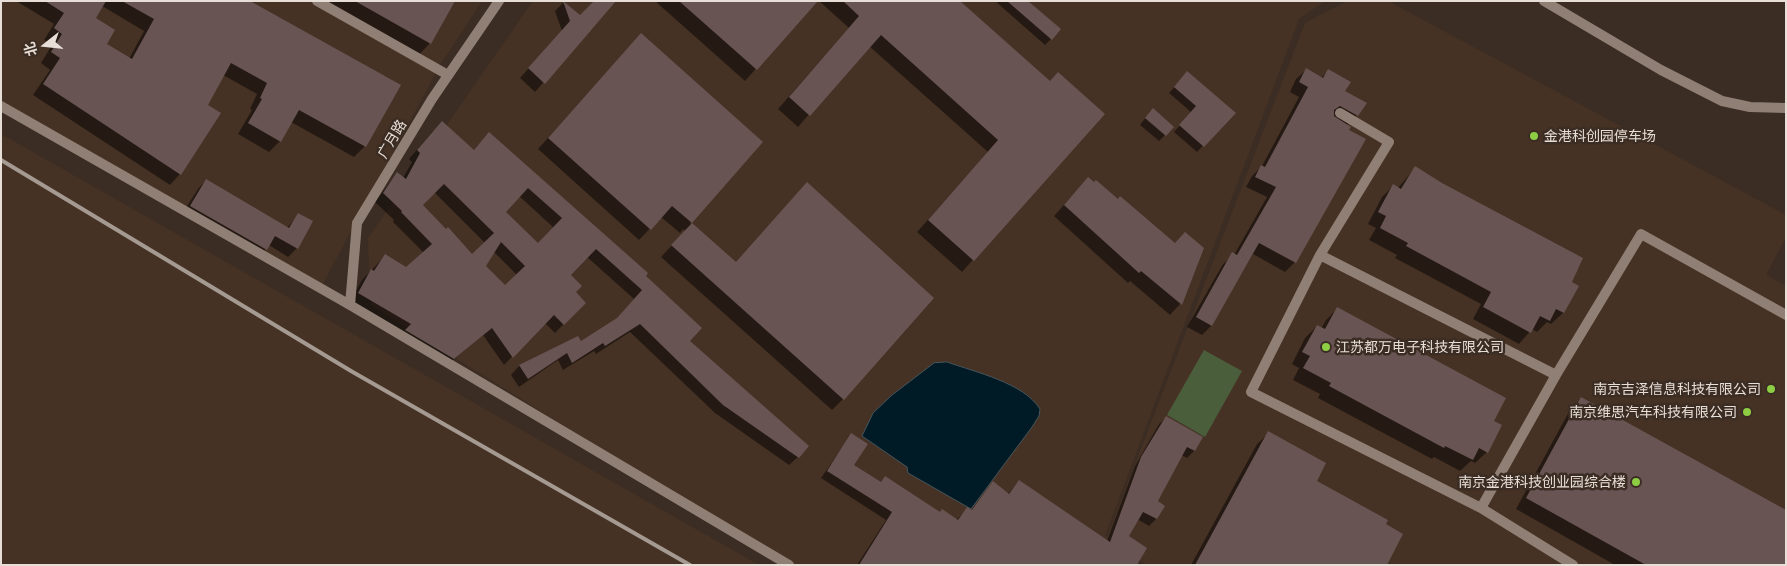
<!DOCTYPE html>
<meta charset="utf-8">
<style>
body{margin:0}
#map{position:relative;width:1787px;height:566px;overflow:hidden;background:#3b2d23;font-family:Ubuntu,"Noto Sans SC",sans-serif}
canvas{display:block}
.frame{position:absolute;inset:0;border:2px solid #e7ded7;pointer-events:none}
.north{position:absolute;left:20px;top:20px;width:50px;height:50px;-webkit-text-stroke:4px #3b2d23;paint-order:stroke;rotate:254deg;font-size:14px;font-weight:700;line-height:20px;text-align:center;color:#e7ded7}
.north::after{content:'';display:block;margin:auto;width:18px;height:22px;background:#e7ded7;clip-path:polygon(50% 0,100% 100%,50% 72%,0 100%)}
</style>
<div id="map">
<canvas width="1787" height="566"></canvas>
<div class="frame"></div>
<div class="north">北</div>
</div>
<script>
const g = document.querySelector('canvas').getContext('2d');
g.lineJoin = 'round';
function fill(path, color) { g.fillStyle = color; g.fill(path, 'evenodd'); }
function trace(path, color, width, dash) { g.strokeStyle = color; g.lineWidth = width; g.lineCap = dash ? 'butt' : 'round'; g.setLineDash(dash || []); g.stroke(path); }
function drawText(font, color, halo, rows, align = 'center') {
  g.font = font + ' Ubuntu,"Noto Sans SC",sans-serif'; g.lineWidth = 5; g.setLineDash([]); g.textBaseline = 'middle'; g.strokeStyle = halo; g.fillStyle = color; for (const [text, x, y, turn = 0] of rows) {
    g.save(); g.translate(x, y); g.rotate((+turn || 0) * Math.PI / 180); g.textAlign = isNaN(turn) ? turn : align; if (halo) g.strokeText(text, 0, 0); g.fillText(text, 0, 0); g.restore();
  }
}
fill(new Path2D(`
 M1 1H482L440 65 321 287 1 105Z
 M533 1H1325L1299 19 1105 536 1141 565H794L702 512 371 305 368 238Z
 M1347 1H1388L1786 215V237L1766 275 1786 286V565H1146L1107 537 1305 23Z
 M1 134 759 565H1Z`), '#463224');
fill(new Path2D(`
 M1204 350 1242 371 1205 437 1167 415Z`), '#4a5e3b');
const water = new Path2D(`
 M947 362C975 372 1024 383 1040 409L1039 416 1032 427 971 509 908 473 907 467 862 436 873 413 892 395 934 363Z`);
fill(water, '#001a26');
trace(water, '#45555b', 1);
fill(new Path2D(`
 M16 1H248L399 86 365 146 354 157 291 122 280 141 269 152 238 134 252 110 250 109 257 94 223 75 207 105 180 174 170 185 33 95 50 70 41 63 52 45 44 40 54 24ZM102 6 144 31 129 59 105 45 94 19Z
 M324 1H454L430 43 419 55Z
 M655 1H816L745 81Z
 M819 1H959L1050 82 1103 114 962 272 917 232 988 152 869 46 798 127 778 109 849 28Z
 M995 1H1027L1051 39 1045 45Z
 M563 3 580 17 610 6 535 92 520 78 562 31 555 11Z
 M630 46 761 142 690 223 735 264 843 399 832 410 661 257 685 231 683 229 680 233 661 217 639 240 538 149Z
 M1306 70 1321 78 1328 71 1357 115 1346 126 1348 130 1364 139 1295 262 1285 272 1253 254 1211 326 1202 335 1187 327 1223 264 1234 255 1267 197 1246 187 1252 176 1262 166 1299 97 1290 92 1296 79Z
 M1182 79 1234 113 1197 152 1174 132 1191 112 1169 93Z
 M1147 116 1173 127 1159 141 1140 125Z
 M433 131 473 151 481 142 644 276 688 341 798 457 789 465 715 413 630 332 596 354 594 351 563 370 558 360 519 387 511 375 519 366 578 338 581 343 615 321 634 299 587 257 569 275 574 292 584 303 555 333 545 323 504 365 483 335 445 367 350 301 362 280 385 256 406 269 424 253 393 222 394 220 375 202 397 173 403 178 412 162 409 159ZM434 192 485 243 472 255 421 205ZM519 196 554 228 538 245 504 212ZM493 251 517 275 505 287 484 266Z
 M1415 168 1577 286 1563 313 1551 324 1547 322 1537 332 1532 329 1519 344 1473 319 1481 304 1395 258 1397 255 1369 240 1376 228 1368 224 1382 197 1393 186 1398 188Z
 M1088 178 1175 244 1202 249 1180 304 1170 315 1130 281 1128 283 1054 216Z
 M206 180 287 228 299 214 312 221 297 248 288 257 269 245 258 258 182 214 198 189Z
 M1338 308 1492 422 1487 452 1475 463 1471 461 1460 471 1434 457 1432 459 1318 398 1320 394 1293 380 1299 368 1292 364 1305 338 1317 326 1321 329 1326 320Z
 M1581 399 1786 565H1615L1516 509 1570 410Z
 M1166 418 1201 438 1194 451 1187 458 1181 455 1156 502 1164 506 1156 519 1149 526 1137 519 1127 536 1135 565H857L886 520 821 478 852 434 853 466 880 483 885 477 940 513 956 521 967 508 971 511 993 483 1008 494 1019 481 1107 541 1135 466 1159 424Z
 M1269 433 1315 482 1385 565H1191L1257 444Z`), '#0007');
fill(new Path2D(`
 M45 1H106L96 18 115 30 107 44 132 59 154 19 122 1H250L401 85 366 147 299 110 281 142 248 123 262 99 260 98 267 83 231 63 208 105 221 113 181 175 43 84 60 58 51 52 62 34 54 28 64 13Z
 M355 1H455L431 44Z
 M563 1 580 15 594 1H616L545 84 528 68 570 21Z
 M679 1H818L757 70Z
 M843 1H960L1050 81 1058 72 1105 114 974 261 928 220 998 140 881 35 810 116 789 97 859 16Z
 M1007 1H1028L1061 29 1052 40Z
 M641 33 763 142 692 223 672 206 651 230 548 138Z
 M1306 68 1323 78 1328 69 1351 82 1345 91 1367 103 1358 116 1340 106 1334 110V116L1351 127 1349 130 1366 139 1296 263 1259 243 1212 326 1196 317 1232 252 1237 255 1276 187 1255 177 1261 165 1265 167 1308 87 1299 82Z
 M1187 71 1236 113 1204 147 1179 125 1196 106 1174 87Z
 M1153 108 1174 127 1166 136 1145 118Z
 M442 121 474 150 489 132 648 273 646 276 702 328 690 341 809 446 799 458 723 405 640 324 605 346 603 343 572 363 567 353 528 379 519 365 578 336 581 341 617 318 642 290 596 249 571 275 582 286 576 292 586 303 564 325 554 315 513 358 492 328 454 359 405 330 411 324 358 293 371 269 374 271 385 254 406 267 432 244 401 212 402 211 383 193 397 172 406 179 420 153 417 150ZM444 184 494 233 472 254 448 227 446 229 423 205ZM528 188 562 218 538 243 506 212ZM501 242 525 266 505 285 486 266Z
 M1415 166 1442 183 1583 258 1572 282 1579 286 1564 313 1556 309 1550 321 1540 316 1531 333 1483 307 1491 292 1406 246 1408 243 1380 228 1386 216 1378 212 1393 184 1401 189Z
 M1088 177 1094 182 1096 180 1118 199 1120 196 1175 243 1185 232 1204 248 1182 305 1141 271 1139 273 1064 205Z
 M206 179 289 228 298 213 313 221 298 249 275 236 267 250 190 206Z
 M807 182 934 298 844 400 671 245 692 223 736 262Z
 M1337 307 1506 398 1494 421 1502 425 1488 453 1479 448 1473 460 1445 446 1444 448 1329 386 1331 383 1303 368 1310 356 1302 352 1317 325 1325 329Z
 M1581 397 1786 510V565H1646L1526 498Z
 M1166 416 1203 437 1195 451 1187 447 1158 501 1165 506 1157 519 1143 512 1129 536 1147 548 1137 565H859L892 512 827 471 851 433 868 444 854 465 881 482 885 476 940 512 942 509 958 520 967 507 972 510 993 481 1009 494 1019 480 1110 542 1141 457Z
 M1268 431 1326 463 1317 481 1388 520 1386 524 1403 534 1387 565H1195Z`), '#685453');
trace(new Path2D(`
 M317 1 448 75
 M1544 1 1661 70 1722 101 1750 107 1786 108
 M1340 113 1389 142 1320 255 1251 392 1481 508 1573 565
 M1320 255 1556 375
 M1481 508 1556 375 1641 234 1786 315`), '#907f74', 10);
trace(new Path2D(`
 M1 106 350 305 789 565
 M350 305 357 223 432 99 499 1`), '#907f74', 10);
trace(new Path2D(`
 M1 160 351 371 690 565`), '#a59a91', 4);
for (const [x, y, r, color] of [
 [1534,136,5,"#8dce44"],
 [1326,347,5,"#8dce44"],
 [1771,389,5,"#8dce44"],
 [1747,412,5,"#8dce44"],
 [1636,482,5,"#8dce44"]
]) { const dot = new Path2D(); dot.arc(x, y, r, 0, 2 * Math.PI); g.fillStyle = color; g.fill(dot); trace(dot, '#3b2d23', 2); }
drawText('14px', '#e7ded7', '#3b2d23', [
 ["金港科创园停车场",1544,136,"left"],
 ["江苏都万电子科技有限公司",1336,347,"left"],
 ["南京吉泽信息科技有限公司",1761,389],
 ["南京维思汽车科技有限公司",1737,412],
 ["南京金港科技创业园综合楼",1626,482]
], 'right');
drawText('14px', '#e7ded7', '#3b2d23', [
 ["广月路",392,139,-59]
]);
</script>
